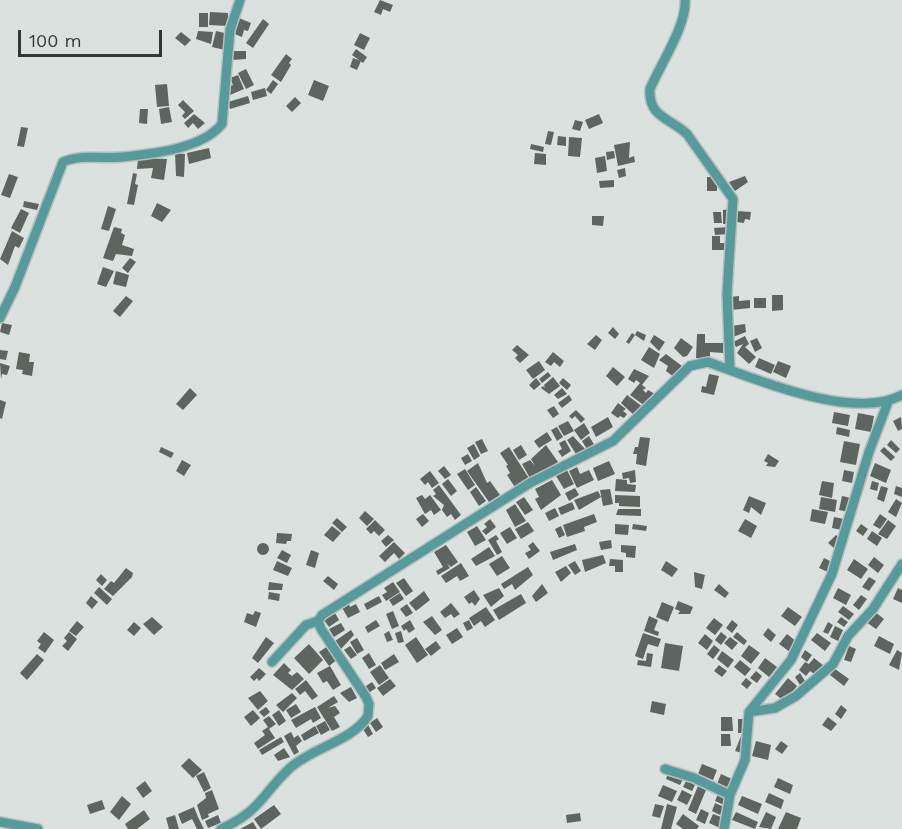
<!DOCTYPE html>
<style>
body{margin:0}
#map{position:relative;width:902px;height:829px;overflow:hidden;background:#dae1df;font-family:"Work Sans",sans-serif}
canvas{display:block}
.scale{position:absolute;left:18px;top:30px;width:144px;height:27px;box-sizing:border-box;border:3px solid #343736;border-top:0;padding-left:8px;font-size:18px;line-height:21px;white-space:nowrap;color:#343736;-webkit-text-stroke:4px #dae1df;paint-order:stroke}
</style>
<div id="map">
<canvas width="902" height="829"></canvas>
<div class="scale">100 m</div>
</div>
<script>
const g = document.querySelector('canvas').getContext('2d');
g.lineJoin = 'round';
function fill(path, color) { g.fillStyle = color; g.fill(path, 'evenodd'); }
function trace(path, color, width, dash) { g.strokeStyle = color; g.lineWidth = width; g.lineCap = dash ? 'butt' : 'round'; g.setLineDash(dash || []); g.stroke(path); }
fill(new Path2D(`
 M380 0 393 5 390 12 383 9 381 15 374 12Z
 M210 12 228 13V26L209 25Z
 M199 13H208V27H199Z
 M239 18 251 23 248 31 244 30 242 37 232 33Z
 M263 19 269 24 253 48 246 43Z
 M198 31 213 32 211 44 196 39Z
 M216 31 229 34 225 50 212 47Z
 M181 32 191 40 185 46 175 38Z
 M360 33 370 38 364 50 354 45Z
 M356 49 367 57 363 63 352 55Z
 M232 51H246V59L232 60Z
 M286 54 292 59 289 63 291 65 281 82 271 75Z
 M353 58 361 61 357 70 350 67Z
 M246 69 254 85 246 89 238 73Z
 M238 75 244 89 230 95 227 87 233 85 230 78Z
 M273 80 278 84 271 94 266 90Z
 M314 80 329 86 323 101 308 95Z
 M167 84 169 106 157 107 155 85Z
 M265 88 267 96 253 100 251 92Z
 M248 96 250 103 230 109 228 102Z
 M295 97 301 103 292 112 286 106Z
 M183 100 194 111 185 119 182 116 185 112 178 105Z
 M169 107 172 122 161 124 159 109Z
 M140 109H148L147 124 139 123Z
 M194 114 205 123 198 129 193 123 188 128 184 123Z
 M599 114 603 123 589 129 585 120Z
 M575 120 583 122 580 131 572 129Z
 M21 127 28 128 24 147 17 146Z
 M548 131 554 132 551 145 545 144Z
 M558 136 566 137V146L557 145Z
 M569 137 582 138 580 157 568 156Z
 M630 142 629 158 634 156 635 162 618 166 614 145Z
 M531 144 544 147 543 152 530 149Z
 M209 148 211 158 189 164 187 153Z
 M614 151 615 158 607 160 606 152Z
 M175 153 185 154 184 177 176 176Z
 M535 153 546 154V165L534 164Z
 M605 156 607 171 597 173 595 158Z
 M138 158 167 159 164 180 151 178 153 168 137 169Z
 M625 168 626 176 619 178 617 170Z
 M133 173 137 174 135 184 138 185 134 205 127 204Z
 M9 174 18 177 10 198 1 195Z
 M745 176 748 182 735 191 729 182Z
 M707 177H717V191H707Z
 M614 180V187L600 188 599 181Z
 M24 201 39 204 37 210 23 207Z
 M157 203 171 210 162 222 151 216Z
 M108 206 116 209 109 231 101 229Z
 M21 209 29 213 20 233 11 228Z
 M730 209 731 224H723V210Z
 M737 211 751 212 750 220 745 219 744 223 736 222Z
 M713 212H721L722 223H714Z
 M592 216H604L603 226 592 225Z
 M114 227 122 229 121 233 125 235 122 245 134 249 132 256 116 254 113 261 103 258Z
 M728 227 729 234 715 235 714 228Z
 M12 231 24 238 19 248 15 246 8 265 0 259Z
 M712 236H720V243H726V250H712Z
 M130 258 136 262 128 273 122 268Z
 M103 267 114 271 106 287 97 284Z
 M116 271 129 275 126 287 113 284Z
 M772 295H783V310L772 311Z
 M126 296 133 301 120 317 113 311Z
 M739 296V301L750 300V308L731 310 730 297Z
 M754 298H766V308H754Z
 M2 323 12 325 9 335 0 332Z
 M745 324 746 332 733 337 731 326Z
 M613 327 619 334 615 339 608 333Z
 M637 331 646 335 644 341 635 335 629 344 626 342 632 333 635 335Z
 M697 334H705V343H723V353L710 352V359L696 358Z
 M596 335 602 340 595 350 587 344Z
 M654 335 665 342 659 351 650 342Z
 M745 336 749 344 745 347 756 357 749 364 737 353 743 344 736 347 733 342Z
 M681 338 693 347 687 356 683 357 674 348Z
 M757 338 762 348 755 352 750 341Z
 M517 345 529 355 520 363 515 358 518 355 512 350Z
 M649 347 660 354 654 368 641 360Z
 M0 350 8 351 6 360 0 359Z
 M19 352 30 354 29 362H34L32 376 22 374 23 370 16 369Z
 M553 352 564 361 560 367 554 362 551 366 545 362Z
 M666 354 682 366 674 377 666 371 668 366 659 360Z
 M759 358 775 365 771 374 755 367Z
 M539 361 545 370 533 379 526 370Z
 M778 361 791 366 786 378 773 372Z
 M0 363 10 366 7 375 2 374 1 379Z
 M613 367 625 377 617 386 606 376Z
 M634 369 649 376 642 385 646 388 643 390 646 393 648 390 655 394 645 406 630 395 640 383 636 380 634 383 628 379Z
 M548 372 551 376 542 383 539 379Z
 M709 374 719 376 714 395 701 392 702 386 706 387Z
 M553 377 560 386 549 394 541 388 543 386 545 388 544 385Z
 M536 378 541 384 534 390 529 385Z
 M563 378 571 385 567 390 559 383Z
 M190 388 197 395 183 410 176 404Z
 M562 388 567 394 558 399 554 395Z
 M569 395 572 400 562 408 558 403Z
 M627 395 643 407 636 417 621 403Z
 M0 400 6 402 2 419 0 418Z
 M618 403 626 409 623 411 627 414 624 418 620 416 618 418 611 413Z
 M554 406 559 414 553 418 547 410Z
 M576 410 585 419 581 423 575 416 572 419 569 416Z
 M834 412 850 415 848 426 832 423Z
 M858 413 874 416 871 432 855 429Z
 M608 417 613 427 596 437 591 427Z
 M901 417 902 429 898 431 893 421Z
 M568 421 574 431 564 436 558 426Z
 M584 423 590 433 581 440 574 430Z
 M557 427 563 437 557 441 551 430Z
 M837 427 850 430 849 437 836 434Z
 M547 432 552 440 539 448 534 441Z
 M573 436 585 449 576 454 567 440Z
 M589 436 595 446 588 451 582 441Z
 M640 437 650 438 646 466 636 464 637 454H633L635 447H638Z
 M482 439 488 451 481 454 475 442Z
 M565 440 571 451 562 457 558 451 562 449 559 443Z
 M891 440 900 449 896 453 887 445Z
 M844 441 860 444 856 465 840 462Z
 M474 444 480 456 474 460 467 448Z
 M521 445 527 455 519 460 513 450Z
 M546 445 558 462 531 480 522 464 530 460 535 466 531 459Z
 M161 447 174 453 171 458 159 452Z
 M509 447 530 480 516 489 507 475 510 473 506 466 508 465 500 453Z
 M884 447 895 457 891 461 880 451Z
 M468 454 472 461 465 465 461 458Z
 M768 454 779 461 775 467 766 466 768 463 764 461Z
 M182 460 191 465 184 476 176 471Z
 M609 461 615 474 598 481 593 468Z
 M478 463 487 483 490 481 500 495 489 502 467 471Z
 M875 463 891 470 886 483 870 476Z
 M444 466 451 475 445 479 438 471Z
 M577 467 580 474 589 470 594 480 577 488 569 471Z
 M465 469 475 485 468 490 457 474Z
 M567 470 574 484 564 489 556 476Z
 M635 470 636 482 630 483 629 478 623 479 622 473Z
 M844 470 854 472 852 483 842 481Z
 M430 471 439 483 432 488 428 482 425 485 420 479Z
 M448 479 457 491 451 496 442 484Z
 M616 479 627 480V484L636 485 635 492 615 491Z
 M552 480 561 495 541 510 535 499 539 497 535 489Z
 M822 481 834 483 832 498 819 495Z
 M872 481 879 483 877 491 870 489Z
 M439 485 461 515 455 520 451 514 447 517 442 510 444 505 433 496 436 494 433 490Z
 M881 486 888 488 884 502 877 499Z
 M896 486 902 488V497L894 494Z
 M476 487 486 501 479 506 470 492Z
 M575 488 579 495 569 501 565 493Z
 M610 489 613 504 603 506 600 490Z
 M598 491 601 497 579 510 574 500Z
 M422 495 425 499 430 495 441 510 434 515 431 510 425 514 416 498Z
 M615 495 640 496V507L619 506V503H615Z
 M749 496 766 503 761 515 751 507 749 513 743 510Z
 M842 496 851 498 849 512 839 510Z
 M524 497 533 510 525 515 516 502Z
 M821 497 837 500 835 512 819 509Z
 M896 499 902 503 896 517 888 512Z
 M572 502 575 509 561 515 558 508Z
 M515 504 526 521 515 527 506 510Z
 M555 508 559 516 549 521 545 513Z
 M618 509H641V516L616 515Z
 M812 509 828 512 825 524 810 521Z
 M365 511 374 519 367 526 359 518Z
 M423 514 429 521 422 527 416 519Z
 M594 514 597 522 584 527 585 531 567 537 563 525Z
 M880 514 887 519 880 529 873 525Z
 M834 517 844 519 842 530 832 528Z
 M337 518 347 527 342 532 332 523Z
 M490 519 496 527 486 535 482 531 487 527 484 524Z
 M745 519 757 526 751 538 738 531Z
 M375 520 385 530 379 536 374 531 371 534 366 529Z
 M888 520 896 526 887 539 878 534Z
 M528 522 534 531 521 539 515 529Z
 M615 524 629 525 628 535 615 534Z
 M633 524 647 526 646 531 632 529Z
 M861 524 868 529 863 536 856 531Z
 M332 526 341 533 333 542 324 535Z
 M477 526 486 540 475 546 467 532Z
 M561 526 565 535 559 538 555 529Z
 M510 527 517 538 507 544 500 533Z
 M872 531 882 538 877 546 867 539Z
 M277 533 292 534 291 541H287L286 544 276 543Z
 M388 535 394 540 386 547 381 541Z
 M496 535 499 539 496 541 502 552 497 555 488 540Z
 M836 535 842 540 834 548 828 543Z
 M611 540 612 548 601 550 599 542Z
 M394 542 405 553 399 559 394 553 385 562 379 556Z
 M533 542 540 551 529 559 525 553 531 550 528 546Z
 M257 549a6 6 0 1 1 12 0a6 6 0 1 1-12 0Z
 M575 544 577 550 553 560 550 552Z
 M446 545 458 562 451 567 447 564 450 568 438 575 436 571 443 567 434 552Z
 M621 545 636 546 635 558 626 557V553L621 552Z
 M489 547 495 556 476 566 471 559Z
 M282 550 291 555 287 563 277 558Z
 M311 550 319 553 315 568 306 565Z
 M603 555 606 563 585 572 582 560Z
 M502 556 510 568 497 576 489 564Z
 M874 557 884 565 878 573 868 565Z
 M824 558 834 563 830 573 819 568Z
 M610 559 623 560V572H615V566H609Z
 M854 559 868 569 861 579 847 570Z
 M277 561 292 568 288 576 273 570Z
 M575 561 581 571 575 575 568 565Z
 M666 561 678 569 672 577 661 570Z
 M461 563 469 576 460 581 457 576 446 583 441 576Z
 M566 566 571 573 561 582 555 572Z
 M528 567 533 575 515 590 512 584 504 589 501 584Z
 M126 568 133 573 132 577 113 596 104 589 111 581 114 583Z
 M694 572 705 575 702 589 695 587Z
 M101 574 107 580 102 586 96 580Z
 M328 576 338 584 334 590 323 581Z
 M869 577 876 581 869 591 862 587Z
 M404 578 413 591 406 596 396 583Z
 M269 582 283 584 282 590H268Z
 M393 582 400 592 386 601 382 595 387 592 384 588Z
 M542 584 548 593 536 602 532 596Z
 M719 584 729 593 725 598 714 590Z
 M99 587 112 599 107 605 94 593Z
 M499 588 504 596 491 607 483 595Z
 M838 588 851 595 846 605 833 598Z
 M898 588 902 590V603L893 599Z
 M474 590 480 599 475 606 472 602 469 604 464 597Z
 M424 591 430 600 416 611 409 603Z
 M269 592 280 594 279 601 268 599Z
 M400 593 404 599 393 606 389 600Z
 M521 594 526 603 499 620 493 610Z
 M861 595 867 599 859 610 853 605Z
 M91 596 98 602 92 609 86 603Z
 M379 596 382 602 367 610 364 604Z
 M678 601 693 607 690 614H678L680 611 675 609Z
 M348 602 350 607 356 604 360 612 348 618 341 606Z
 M662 602 674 607 668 622 656 617Z
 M451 603 460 614 454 618 451 614 445 618 440 612Z
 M407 604 413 613 406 617 400 609Z
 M843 606 854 614 849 620 838 612Z
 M486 607 495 620 485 627 481 621 474 626 469 618Z
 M788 607 802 617 795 626 781 616Z
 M255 611 261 613 256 627 244 622 247 613 253 615Z
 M393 611 399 626 392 629 386 614Z
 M874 611 884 619 876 629 866 622Z
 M335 613 339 620 329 627 324 620Z
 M432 616 442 630 435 635 423 622Z
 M649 616 658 620 654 630 659 632 658 636 644 631Z
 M152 617 163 627 154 635 143 624Z
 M841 617 848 622 844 627 837 622Z
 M714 618 723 625 715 635 706 628Z
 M376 620 380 626 368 633 365 627Z
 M410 620 415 629 409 633 406 629 404 631 401 626Z
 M469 620 473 628 467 631 463 623Z
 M732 620 738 625 732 633 726 628Z
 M77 621 84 627 76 636 69 631Z
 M134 622 141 628 134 636 127 630Z
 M828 622 833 625 828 634 823 632Z
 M341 623 345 630 334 637 329 629Z
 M835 626 843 630 838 641 830 637Z
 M457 628 463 637 452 644 446 635Z
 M768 628 776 635 771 642 763 635Z
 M351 630 354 635 341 649 335 641Z
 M389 631 393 640 387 642 384 634Z
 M401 631 404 642 398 643 395 633Z
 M44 632 54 640 45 653 38 648 41 644 37 641Z
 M69 632 77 639 68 651 62 646 67 641 64 638Z
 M721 632 727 637 721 645 715 640Z
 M737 632 747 641 744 645 733 637Z
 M643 633 661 639 658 647 648 644 643 659 635 656Z
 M817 633 831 643 825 651 811 640Z
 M705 634 713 641 707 650 698 643Z
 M787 634 797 642 790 652 779 644Z
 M879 636 894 644 890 654 874 646Z
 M266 637 274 643 258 663 252 658Z
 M416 637 428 655 417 663 405 645Z
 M730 637 738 643 732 650 724 643Z
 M357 638 364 650 357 654 350 642Z
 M436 641 441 648 431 656 425 649Z
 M665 643 683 646 679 671 661 668Z
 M309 644 323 660 309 674 294 658Z
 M714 645 720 650 713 659 707 654Z
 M749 645 760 653 751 664 741 656Z
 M328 646 338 659 329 666 319 652Z
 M350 646 357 655 351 659 344 650Z
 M849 646 856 649 851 662 844 660Z
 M805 650 812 655 807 662 801 657Z
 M897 650 902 653 899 670 889 665Z
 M722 651 734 660 728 668 717 659Z
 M369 653 376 665 369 669 362 658Z
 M647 653 653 654 651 667 637 665 638 660 646 661Z
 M37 654 44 660 27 680 20 673Z
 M394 654 399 662 385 670 381 663Z
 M765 658 777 667 769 677 758 668Z
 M814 658 824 666 817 676 810 671 806 676 799 670 805 662 809 664Z
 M740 660 751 669 745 676 734 667Z
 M284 663 291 670 288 673 292 676 297 672 304 679 292 690 273 675Z
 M380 665 389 678 379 685 370 672Z
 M719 665 727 671 722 677 714 671Z
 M330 666 341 685 333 690 327 681 323 683 317 673Z
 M259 668 266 674 259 681 257 678 254 681 250 677Z
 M835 669 849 679 844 686 830 675Z
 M756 671 762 676 757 683 750 678Z
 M800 673 805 681 800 685 795 677Z
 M746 678 752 683 747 689 741 684Z
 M788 678 797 686 784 701 775 694Z
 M390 679 396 686 383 696 377 688Z
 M306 680 318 696 312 700 305 691 300 695 295 689Z
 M372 682 376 688 367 694 363 688Z
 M351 687 357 698 349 702 340 693Z
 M260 691 268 701 258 710 248 698Z
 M292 693 297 698 283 712 276 705Z
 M334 696 338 702 328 708 335 706 340 713 334 717 340 727 332 731 317 707Z
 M652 701 666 704 664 715 650 712Z
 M296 704 301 712 291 718 286 710Z
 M841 705 847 710 841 719 835 714Z
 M266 707 270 712 264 717 259 712Z
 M315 707 321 718 313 723 311 719 296 728 291 720Z
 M253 710 260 718 251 726 244 717Z
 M279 710 286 721 279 726 272 715Z
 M269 716 276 724 269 729 275 738 258 749 254 743 265 735 262 731 268 727 263 720Z
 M721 717H732L733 731H721Z
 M828 717 837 724 831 731 822 725Z
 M377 718 383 727 376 732 370 723Z
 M738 719H745L746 733H738Z
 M325 721 330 730 321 735 316 726Z
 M367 723 373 734 368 737 361 726Z
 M315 726 319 733 304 741 301 735Z
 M291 732 294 738 298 735 302 741 296 746 299 752 294 755 284 736Z
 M721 734H730L731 746H721Z
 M741 736 747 739 742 753 735 751Z
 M281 737 284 742 262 755 259 750Z
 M756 741 771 745 768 760 752 756Z
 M781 741 788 746 782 754 775 749Z
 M284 748 290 757 278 761 274 755Z
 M189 758 202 770 193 778 181 766Z
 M702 764 717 770 713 780 698 774Z
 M204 772 211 788 204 792 196 776Z
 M668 773 683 779 680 785 666 779Z
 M721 774 732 779 727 788 717 784Z
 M778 778 793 785 790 794 774 787Z
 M687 779 696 783 692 791 683 787Z
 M145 781 152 791 143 798 136 788Z
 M663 785 677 791 672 802 658 796Z
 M698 786 706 790 696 814 688 810Z
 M212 790 219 809 208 814 209 817 202 820 197 805 206 798 205 793Z
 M682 790 692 795 687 805 677 800Z
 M769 793 784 800 781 809 765 802Z
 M718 794 727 798 724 805 715 801Z
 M122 796 131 804 119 820 110 812Z
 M742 796 762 804 758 814 738 805Z
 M102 800 105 809 90 814 87 805Z
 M715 803 724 807 720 815 712 811Z
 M655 804 664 806 660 818 652 816Z
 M667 804 677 807 671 829H661Z
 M274 805 281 814 261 829 254 819Z
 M194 807 198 817 204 829H197L192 819 182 824 178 814Z
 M701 809 709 813 705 824 696 820Z
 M144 810 150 819 137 829H128L125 824Z
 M736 812 758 822 755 829 732 820Z
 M766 812 776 817 771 829 759 827Z
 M786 812 801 818 797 829H778Z
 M580 813 581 821 567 823 566 815Z
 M683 814 699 826 697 829H683L676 824Z
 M713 814 724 818 720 828 709 823Z
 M175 815 179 829H169L166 818Z
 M218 815 221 823 208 828 205 821Z
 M253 822 257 829H240Z`), '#5e6460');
const minor = new Path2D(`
 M685 0C687 25 660 65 650 89 648 117 670 118 687 134L733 199 727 294 730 370
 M0 318 15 287 63 162C80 154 103 159 122 157 152 154 202 149 222 124L230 30 240 0
 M272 662 306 625 318 621
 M749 712 775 708 796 696 833 664 848 636 873 609 902 564
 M665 769 694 778 730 795
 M0 822 38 829
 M221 829C261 811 262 794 290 768 312 748 352 741 368 716L369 704 366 697 321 629 318 621 322 615 530 483 613 441 690 366 708 362C757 380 855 421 902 395
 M724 829 730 795 745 760 749 712 791 660 832 574 869 452 888 402`);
trace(minor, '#b9bfbd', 12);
trace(minor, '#559b9b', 9);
</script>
